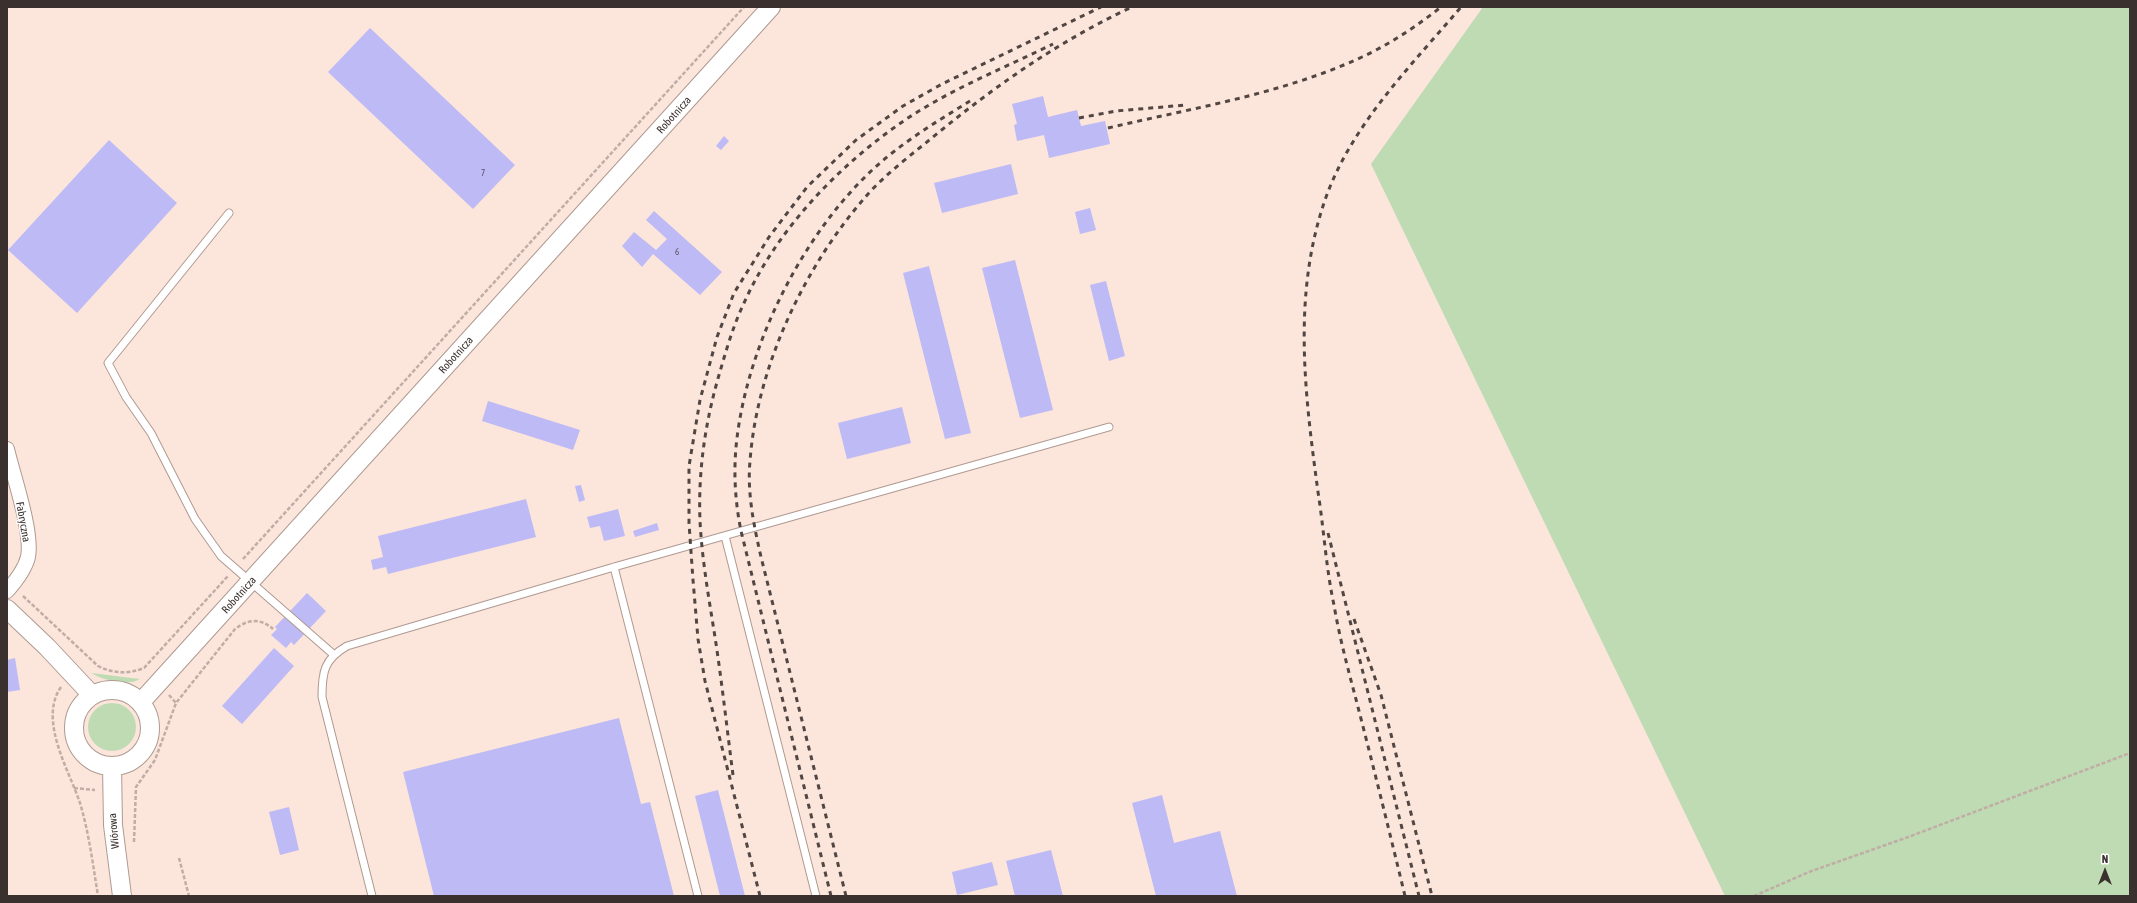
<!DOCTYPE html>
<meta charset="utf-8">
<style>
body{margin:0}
#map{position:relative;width:2137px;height:903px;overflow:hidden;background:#fce5db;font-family:"Asap Condensed",sans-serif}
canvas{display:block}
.frame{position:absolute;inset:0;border:8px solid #3a312e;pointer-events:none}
.north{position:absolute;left:2085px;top:851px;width:40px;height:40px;-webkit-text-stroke:3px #fff;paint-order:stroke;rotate:0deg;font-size:11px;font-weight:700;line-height:16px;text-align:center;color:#3a312e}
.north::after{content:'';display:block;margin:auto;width:14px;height:18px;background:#3a312e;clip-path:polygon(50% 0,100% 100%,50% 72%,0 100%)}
</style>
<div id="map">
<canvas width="2137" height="903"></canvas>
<div class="frame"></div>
<div class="north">N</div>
</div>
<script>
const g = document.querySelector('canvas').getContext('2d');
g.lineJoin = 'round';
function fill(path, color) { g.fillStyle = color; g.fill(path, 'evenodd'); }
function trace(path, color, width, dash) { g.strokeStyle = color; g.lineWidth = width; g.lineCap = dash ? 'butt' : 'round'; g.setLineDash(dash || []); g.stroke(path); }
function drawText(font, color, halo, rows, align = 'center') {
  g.font = font + ' "Asap Condensed",sans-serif'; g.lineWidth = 3; g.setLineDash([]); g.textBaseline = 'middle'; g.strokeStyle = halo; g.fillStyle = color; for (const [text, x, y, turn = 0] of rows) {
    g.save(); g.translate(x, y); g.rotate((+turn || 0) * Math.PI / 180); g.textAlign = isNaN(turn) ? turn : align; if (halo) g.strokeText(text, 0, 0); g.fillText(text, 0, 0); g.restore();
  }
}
fill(new Path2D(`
 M1483 7H2130V896H1725L1371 164Z
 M91 673 140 679C128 687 103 680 91 673Z
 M88 727a24 24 0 1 1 48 0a24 24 0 1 1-48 0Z`), '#bedbb3');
fill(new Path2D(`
 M370 28 515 165 473 209 328 72Z
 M1043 96 1048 117 1077 110 1081 126 1105 121 1110 144 1049 158 1044 135 1017 141 1014 125 1017 124 1012 104Z
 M724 136 729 141 721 150 716 146Z
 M109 140 177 203 77 313 8 250Z
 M1011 164 1018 194 942 213 934 183Z
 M1090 208 1096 230 1080 234 1075 212Z
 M654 211 722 272 700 295 653 254 642 267 622 246 634 232 656 250 667 239 646 220Z
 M1015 260 1053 410 1020 418 982 268Z
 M929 266 971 433 945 439 903 273Z
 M1106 281 1125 356 1109 361 1090 285Z
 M488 401 580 430 573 450 482 421Z
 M902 407 911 443 847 459 838 423Z
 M581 485 585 500 579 502 575 486Z
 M526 499 536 537 388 574 386 567 373 570 371 560 383 557 378 536Z
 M618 509 625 536 604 541 600 526 590 528 587 517Z
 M657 523 659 530 635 537 633 531Z
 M307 593 326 611 294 645 291 642 286 648 271 635 277 629 275 627Z
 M274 648 294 666 242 724 222 706Z
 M15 658 20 690 7 692V660Z
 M619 718 641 804 650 802 674 896H434L403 772Z
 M718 790 745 896H720L695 796Z
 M1162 795 1174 843 1220 831 1237 896H1156L1132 803Z
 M289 807 299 850 280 855 269 812Z
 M1051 850 1063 896H1015L1006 861Z
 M992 862 998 885 957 895 952 872Z`), '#bdbaf5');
const service = new Path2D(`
 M229 213 108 363 126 397 151 433 195 519 221 556 333 654
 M725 536 816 896
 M614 567 698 896
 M372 896 322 697C322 672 324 659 347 646L614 567 1109 427`);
const minor = new Path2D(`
 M7 449C13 475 33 532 28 557 25 569 15 582 7 591`);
const tertiary = new Path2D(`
 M7 609 47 647 92 695
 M74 728a38 38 0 1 1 76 0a38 38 0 1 1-76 0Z
 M141 702 771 7
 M112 766 113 825 122 896`);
trace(service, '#af9a91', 9);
trace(minor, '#af9a91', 16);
trace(tertiary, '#af9a91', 20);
trace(new Path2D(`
 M243 559 744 7
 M23 596 98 666C114 674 128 674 144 668L228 576
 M61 687C38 720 69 770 80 803 89 833 93 865 98 896
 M169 695 176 703
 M74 788 95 790
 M134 842 136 787 155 760 176 703 235 629C248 619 261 618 273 629
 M179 858 189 896
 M1754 896 1809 872 1911 836 2130 753`), '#c0ada5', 2.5, [4, 2]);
trace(service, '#fff', 7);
trace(minor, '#fff', 14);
trace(tertiary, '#fff', 18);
trace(new Path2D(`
 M1079 118 1116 111 1186 105
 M1108 128C1193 108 1282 94 1362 57 1390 44 1417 26 1441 7
 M1328 533 1419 896
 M1354 619 1381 695 1432 896
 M733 775C727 729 722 683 715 637 709 599 702 560 700 521 698 472 705 423 719 375 726 351 733 326 744 303 777 229 839 165 905 120 951 89 1004 68 1053 44
 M760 896 705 681 698 639 693 580 689 523V466L700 400 717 337 734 293 769 237 807 187 856 140 903 106 942 84 1101 7
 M831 896 741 531C735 501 733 470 737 438 748 347 798 244 863 179 894 147 933 124 970 101
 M846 896 761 557C754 526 747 493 750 461 757 366 805 265 868 194 887 173 911 155 933 137 995 86 1059 41 1132 7
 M1405 896C1390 834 1375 773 1359 711 1350 676 1340 641 1334 605 1326 568 1324 530 1318 492 1305 395 1292 296 1325 200 1351 125 1411 66 1461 7`), '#514642', 3, [5, 5]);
drawText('9px', '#5b5360', null, [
 ["7",483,173],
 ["6",677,252]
]);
drawText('11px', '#3a312e', '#fff', [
 ["Robotnicza",674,115,-48],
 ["Robotnicza",456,355,-48],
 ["Fabryczna",23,522,80],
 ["Robotnicza",239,595,-48],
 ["Wiórowa",114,831,-95]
]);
</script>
